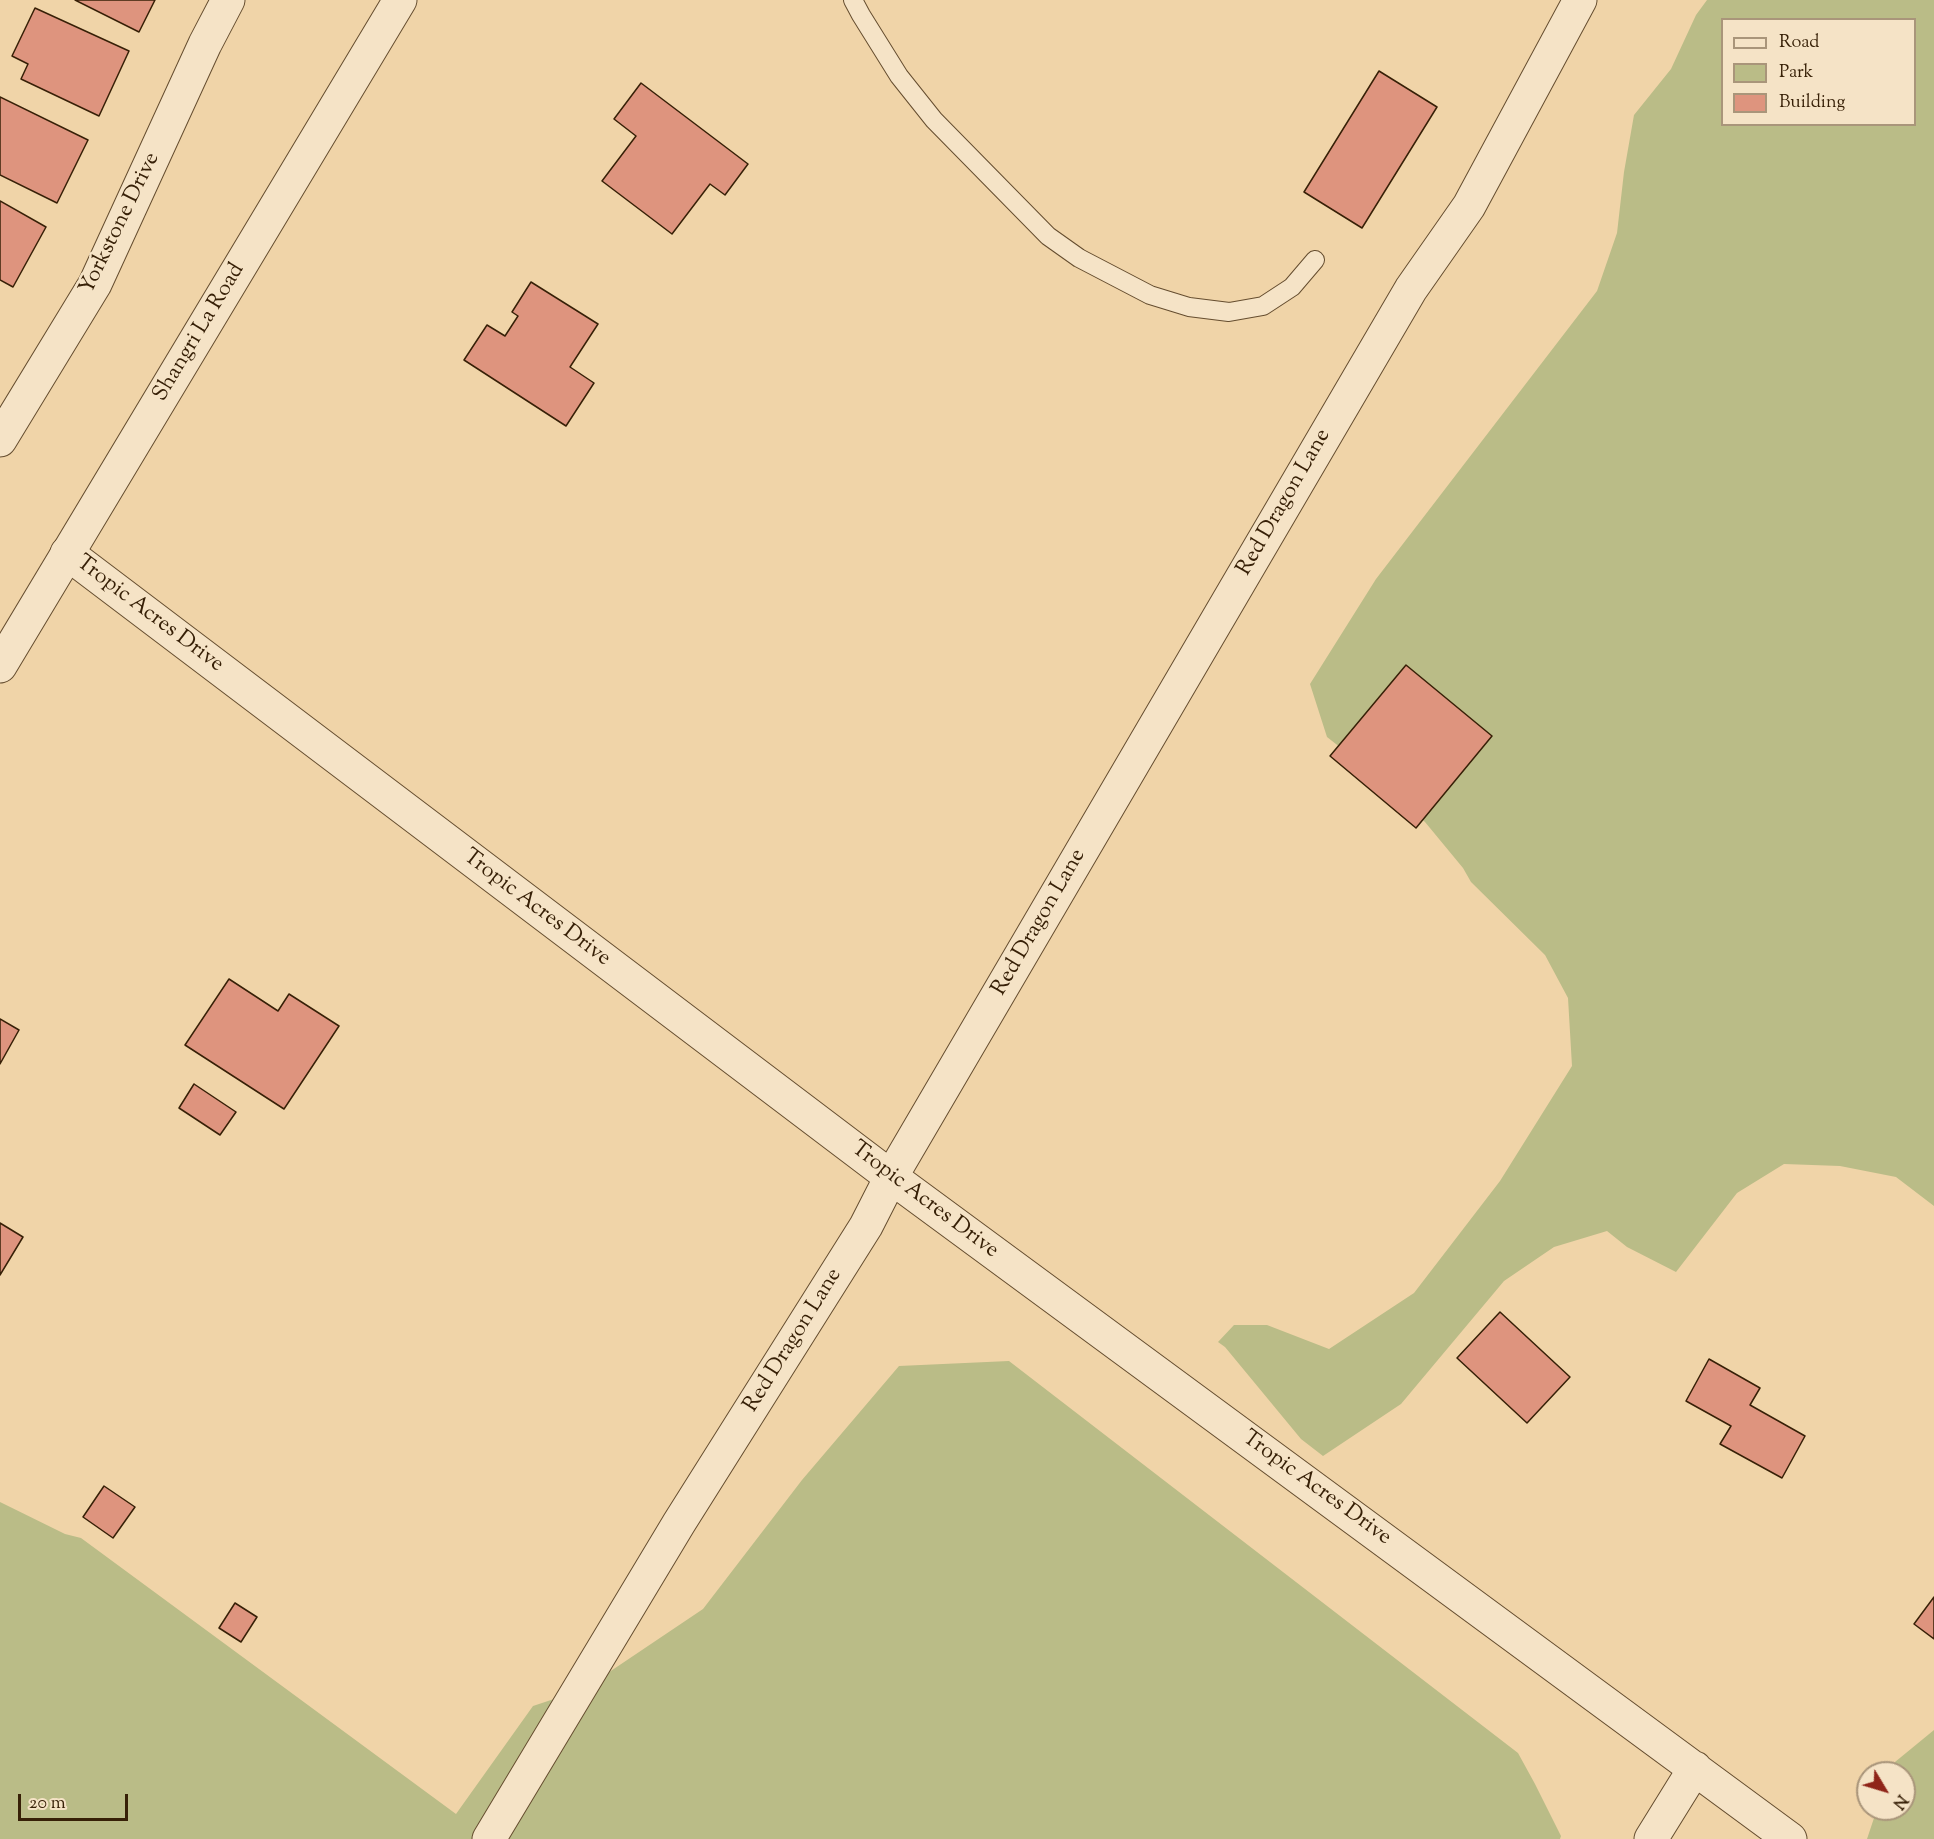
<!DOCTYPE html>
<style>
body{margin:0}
#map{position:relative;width:1934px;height:1839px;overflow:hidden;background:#f0d4a8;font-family:"Sorts Mill Goudy",serif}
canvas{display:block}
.legend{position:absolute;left:1721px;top:18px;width:195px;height:108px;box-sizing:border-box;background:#f5e3c6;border:2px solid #a9957a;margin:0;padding:8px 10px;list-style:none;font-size:18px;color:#372007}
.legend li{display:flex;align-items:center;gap:12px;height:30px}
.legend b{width:30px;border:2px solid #a9957a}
.north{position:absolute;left:1856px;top:1761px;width:60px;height:60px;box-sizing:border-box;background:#f5e3c6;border:2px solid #a9957a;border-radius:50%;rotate:128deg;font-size:16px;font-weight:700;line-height:24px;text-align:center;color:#372007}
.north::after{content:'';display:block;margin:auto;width:21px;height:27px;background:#8f2418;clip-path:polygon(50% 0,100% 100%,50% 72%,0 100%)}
.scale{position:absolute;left:18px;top:1794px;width:110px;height:27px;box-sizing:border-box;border:3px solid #372007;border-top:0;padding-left:8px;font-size:18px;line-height:21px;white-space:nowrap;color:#372007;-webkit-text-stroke:4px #f5e3c6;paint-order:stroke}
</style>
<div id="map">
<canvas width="1934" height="1839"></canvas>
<ul class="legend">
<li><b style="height:8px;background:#f5e3c6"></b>Road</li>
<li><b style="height:16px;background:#babc87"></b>Park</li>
<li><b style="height:16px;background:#de947e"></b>Building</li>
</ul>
<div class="north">N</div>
<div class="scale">20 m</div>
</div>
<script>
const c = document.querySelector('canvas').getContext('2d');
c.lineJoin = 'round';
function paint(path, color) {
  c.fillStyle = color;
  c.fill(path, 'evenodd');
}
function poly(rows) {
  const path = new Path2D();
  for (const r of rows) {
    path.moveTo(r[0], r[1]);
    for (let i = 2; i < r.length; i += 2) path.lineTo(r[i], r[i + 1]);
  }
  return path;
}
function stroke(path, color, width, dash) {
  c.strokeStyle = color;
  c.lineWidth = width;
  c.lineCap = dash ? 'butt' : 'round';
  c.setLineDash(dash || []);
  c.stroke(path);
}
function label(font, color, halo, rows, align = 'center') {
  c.font = font + ' "Sorts Mill Goudy",serif';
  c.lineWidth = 5;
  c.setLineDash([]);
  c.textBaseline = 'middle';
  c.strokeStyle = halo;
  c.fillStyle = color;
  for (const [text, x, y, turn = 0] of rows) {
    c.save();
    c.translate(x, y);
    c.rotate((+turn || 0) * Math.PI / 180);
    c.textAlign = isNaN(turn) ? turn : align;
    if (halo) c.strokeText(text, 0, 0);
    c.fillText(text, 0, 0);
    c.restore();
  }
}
paint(poly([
 [1707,0,1934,0,1934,1206,1896,1177,1840,1166,1784,1164,1737,1193,1676,1272,1627,1247,1607,1231,1554,1247,1504,1281,1401,1404,1323,1456,1301,1439,1225,1347,1218,1342,1234,1325,1267,1325,1329,1349,1414,1293,1500,1181,1572,1066,1568,998,1545,955,1471,882,1463,868,1425,822,1378,777,1327,737,1310,684,1376,579,1597,291,1617,233,1624,172,1634,115,1671,69,1696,15],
 [1722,20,1914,20,1914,124,1722,124],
 [1009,1361,1518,1753,1535,1784,1561,1836,1560,1839,0,1839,0,1502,65,1534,81,1538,456,1814,533,1706,584,1689,703,1609,802,1480,899,1366],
 [1934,1730,1934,1839,1867,1839,1877,1809,1904,1809,1904,1773,1891,1773,1895,1762]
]), '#babc87');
const building = poly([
 [75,0,155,0,139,32,75,0],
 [35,8,129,51,99,116,21,79,28,64,12,56,35,8],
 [1379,71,1437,107,1362,228,1304,192,1379,71],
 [641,83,748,164,725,195,710,184,672,234,602,181,636,136,614,119,641,83],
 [0,97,88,140,57,203,0,175,0,97],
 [0,201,46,227,13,287,0,280,0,201],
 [531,282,598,324,570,367,594,383,566,426,464,360,487,325,505,336,518,316,512,312,531,282],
 [1406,665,1492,736,1416,828,1330,756,1406,665],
 [229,979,278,1011,289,994,339,1026,284,1109,185,1045,229,979],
 [0,1019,19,1030,0,1064,0,1019],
 [194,1084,236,1112,220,1135,179,1108,194,1084],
 [0,1223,23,1237,0,1275,0,1223],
 [1500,1312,1570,1377,1527,1423,1457,1358,1500,1312],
 [1709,1359,1760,1388,1750,1405,1805,1436,1782,1478,1720,1444,1731,1426,1686,1401,1709,1359],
 [104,1486,135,1507,113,1538,83,1517,104,1486],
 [1934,1597,1934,1639,1914,1624,1934,1597],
 [235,1603,257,1617,241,1642,219,1628,235,1603]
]);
paint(building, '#de947e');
stroke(building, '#372007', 1.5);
const service = poly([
 [853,0,861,15,899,76,934,120,1048,236,1079,258,1150,295,1189,307,1229,312,1263,306,1292,287,1315,260]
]);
const minor = poly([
 [0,440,95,284,205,44,228,0],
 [67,553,891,1177,1790,1839],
 [489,1839,679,1523,866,1226,891,1177,1411,289,1469,206,1580,0],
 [1651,1839,1695,1768]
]);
const tertiary = poly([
 [0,666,400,0]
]);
stroke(service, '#654d2f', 20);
stroke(minor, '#654d2f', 35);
stroke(tertiary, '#654d2f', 35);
stroke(service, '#f5e3c6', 18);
stroke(minor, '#f5e3c6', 33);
stroke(tertiary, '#f5e3c6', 33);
label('22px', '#372007', '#f5e3c6', [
 ["Yorkstone Drive",121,224,-64],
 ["Shangri La Road",200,333,-59],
 ["Red Dragon Lane",1285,503,-60],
 ["Tropic Acres Drive",149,615,37],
 ["Tropic Acres Drive",536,909,37],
 ["Red Dragon Lane",1040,923,-60],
 ["Tropic Acres Drive",924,1201,37],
 ["Red Dragon Lane",794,1341,-58],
 ["Tropic Acres Drive",1316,1489,36]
]);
</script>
